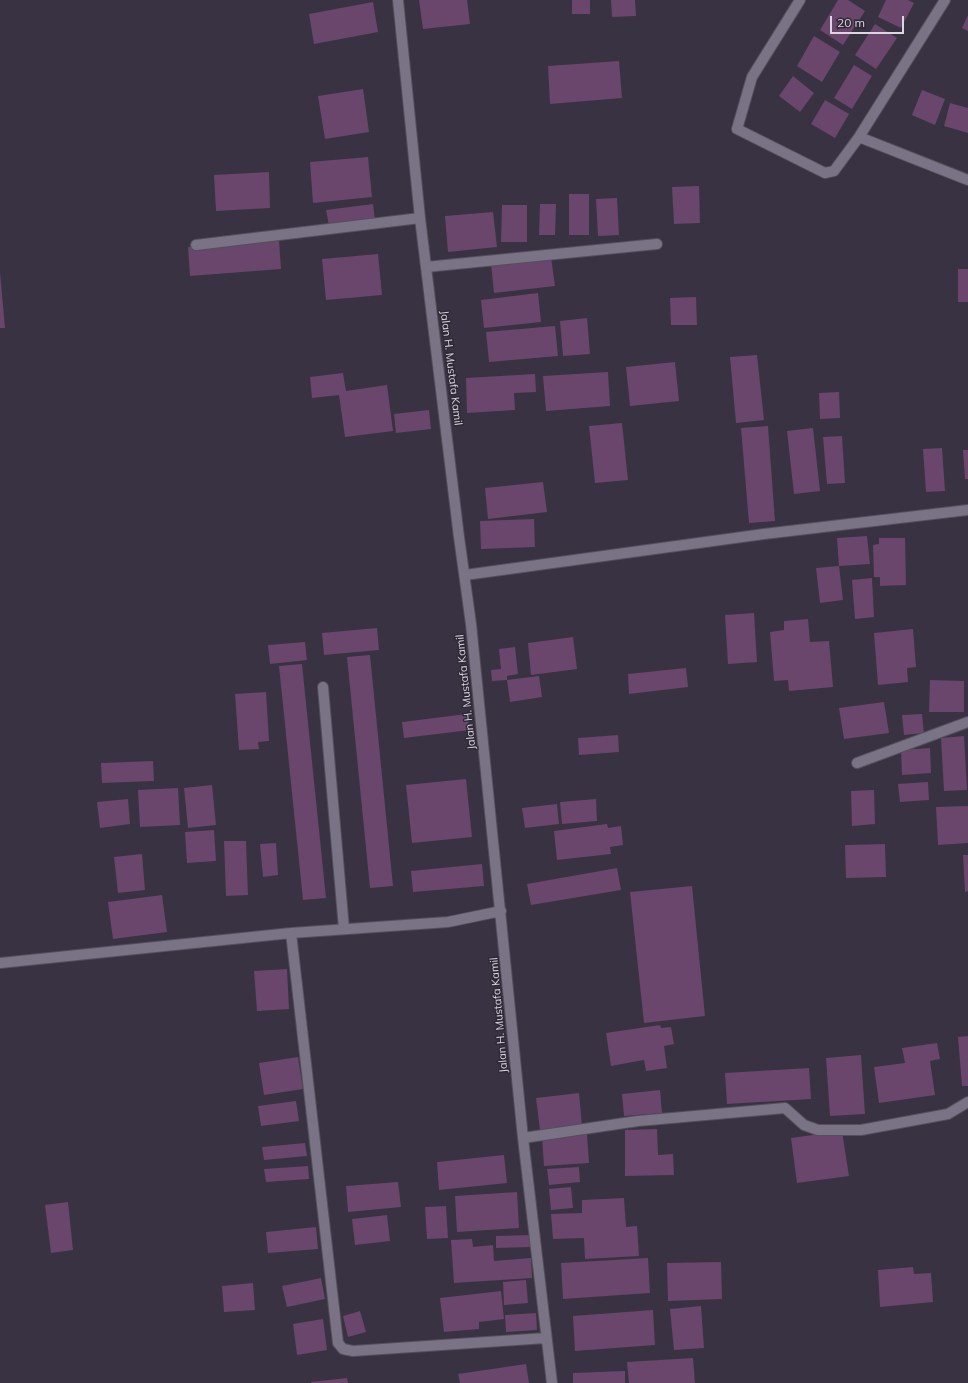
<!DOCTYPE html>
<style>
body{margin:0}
#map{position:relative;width:968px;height:1383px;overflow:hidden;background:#393242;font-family:Mulish,sans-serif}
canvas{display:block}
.scale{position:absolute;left:830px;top:16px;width:74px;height:18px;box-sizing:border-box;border:2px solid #dbd7e1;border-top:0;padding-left:5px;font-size:12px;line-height:14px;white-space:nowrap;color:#dbd7e1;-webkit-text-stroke:3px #2f2837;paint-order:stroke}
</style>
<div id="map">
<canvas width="968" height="1383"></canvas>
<div class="scale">20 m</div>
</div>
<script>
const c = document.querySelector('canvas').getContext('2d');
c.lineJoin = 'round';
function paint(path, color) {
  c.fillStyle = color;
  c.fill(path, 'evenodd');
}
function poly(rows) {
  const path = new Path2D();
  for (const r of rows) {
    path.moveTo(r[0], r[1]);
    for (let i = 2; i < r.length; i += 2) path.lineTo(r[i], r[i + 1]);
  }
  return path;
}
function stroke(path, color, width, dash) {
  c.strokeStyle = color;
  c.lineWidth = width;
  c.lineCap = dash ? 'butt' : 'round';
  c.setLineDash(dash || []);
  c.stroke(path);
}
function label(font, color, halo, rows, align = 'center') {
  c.font = font + ' Mulish,sans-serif';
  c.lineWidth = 3;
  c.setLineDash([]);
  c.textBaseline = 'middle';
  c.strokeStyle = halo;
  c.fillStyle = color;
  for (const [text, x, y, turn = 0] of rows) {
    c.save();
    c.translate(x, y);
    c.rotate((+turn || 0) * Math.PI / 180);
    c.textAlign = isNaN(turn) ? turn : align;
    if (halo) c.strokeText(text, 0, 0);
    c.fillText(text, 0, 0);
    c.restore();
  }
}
paint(poly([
 [419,0,467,0,470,24,423,29],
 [572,0,590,0,590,14,572,14],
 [611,0,635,0,636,16,612,17],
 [838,0,848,0,865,11,843,45,820,30],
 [886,0,908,0,914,3,901,28,878,17],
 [373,2,378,32,314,44,309,14],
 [968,15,968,31,962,28],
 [875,24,897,38,876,69,855,55],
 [814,36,840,52,822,82,797,66],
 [619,61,622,98,550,104,548,66],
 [854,65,872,76,852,109,834,98],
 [793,76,814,93,800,112,779,96],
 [363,89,369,132,325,139,318,96],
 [922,90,945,99,935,125,912,115],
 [825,100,849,114,835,138,811,124],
 [950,103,968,108,968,133,944,126],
 [368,157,372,197,313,203,310,162],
 [269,172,270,208,216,211,214,175],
 [699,186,700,223,674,224,672,187],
 [569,194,589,194,589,235,569,235],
 [617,198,619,235,598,236,596,199],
 [373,204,375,220,329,226,326,210],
 [540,204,556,204,555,235,539,235],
 [502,205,527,205,527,242,501,242],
 [493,212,497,247,448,252,445,216],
 [279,240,281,269,190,276,188,247],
 [378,254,382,295,326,300,322,259],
 [551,257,555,286,494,293,491,264],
 [958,269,968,269,968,302,958,302],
 [0,272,5,328,0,328],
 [538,293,541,322,484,328,481,300],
 [696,297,697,325,671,325,670,298],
 [587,318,590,354,563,356,560,321],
 [555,326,558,356,489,362,486,332],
 [757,355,764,420,736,423,730,357],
 [675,362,679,401,630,406,626,367],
 [608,372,610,406,546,411,543,376],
 [343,373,346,391,387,385,393,431,345,437,339,395,312,398,310,377],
 [535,374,536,392,514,393,515,410,467,413,466,378],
 [839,392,840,418,820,419,819,393],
 [429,410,431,429,396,433,394,414],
 [622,423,628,480,595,483,589,426],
 [768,426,775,521,749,523,741,428],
 [813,428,820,491,794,494,787,431],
 [842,436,845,483,827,484,823,437],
 [942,448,945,491,926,492,923,449],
 [963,450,968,450,968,479,965,479],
 [543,482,547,512,488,519,485,488],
 [534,519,535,547,481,549,480,521],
 [867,536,870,564,839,566,837,538],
 [879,538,905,538,906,585,880,586,880,577,874,577,873,545,879,544],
 [839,566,843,600,820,603,816,568],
 [872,578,874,617,855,619,852,580],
 [754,613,757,662,728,664,725,615],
 [808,619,810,642,829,641,833,687,789,691,788,680,774,681,770,632,784,630,784,621],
 [377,628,379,650,324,655,322,633],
 [913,629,916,667,907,668,908,682,878,685,874,633],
 [573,637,577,669,531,675,528,643],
 [305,642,307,660,270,664,268,645],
 [515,647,518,674,507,676,507,680,492,681,491,670,501,669,499,649],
 [370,655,393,886,370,888,347,657],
 [302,664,326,898,303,900,279,666],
 [686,668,688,687,629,694,628,674],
 [539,676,542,697,510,702,507,680],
 [930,680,964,681,964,712,929,712],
 [266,692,269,741,258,742,259,749,239,750,235,694],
 [884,702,889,733,844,739,839,708],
 [467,714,470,730,404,738,402,722],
 [922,714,924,733,904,735,902,715],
 [618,735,619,752,579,755,578,738],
 [964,736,967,790,944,791,941,738],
 [930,748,931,773,902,775,901,750],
 [153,761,154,781,102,783,101,763],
 [466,779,472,837,412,843,406,785],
 [928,782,929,800,900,802,898,784],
 [212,785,216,825,188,828,184,788],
 [178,788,180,825,140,827,138,790],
 [874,790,875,824,852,826,851,791],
 [128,799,130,824,100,828,97,802],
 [596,799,597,821,562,824,560,802],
 [557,804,559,824,525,828,522,808],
 [968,806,968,843,938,845,936,807],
 [607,824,608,828,621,826,623,845,610,847,611,854,557,860,554,831],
 [214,830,216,861,187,863,185,832],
 [224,841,246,841,248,895,226,896],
 [276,843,278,875,263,877,260,844],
 [885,844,886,877,846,878,845,845],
 [142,854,145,890,118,893,114,857],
 [963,855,968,855,968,891,965,892],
 [482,864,484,886,413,892,411,871],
 [617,868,621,890,531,905,527,884],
 [692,886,705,1016,644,1023,630,892],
 [162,895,167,932,113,939,108,902],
 [287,969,289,1009,257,1011,254,971],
 [660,1025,661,1028,671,1027,674,1044,664,1046,667,1068,646,1071,644,1060,611,1066,606,1033],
 [968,1036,968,1086,962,1086,958,1037],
 [937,1043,940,1059,930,1061,935,1095,879,1103,874,1067,905,1063,902,1048],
 [861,1055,865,1114,830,1116,826,1058],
 [298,1057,303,1089,264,1095,259,1063],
 [809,1068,811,1099,727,1104,725,1073],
 [660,1090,662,1113,624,1116,622,1094],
 [579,1093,582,1126,540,1130,536,1098],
 [296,1101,299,1121,261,1126,258,1106],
 [657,1129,658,1155,673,1154,674,1175,625,1176,625,1130],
 [842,1131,849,1176,797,1183,791,1138],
 [587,1134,589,1163,544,1166,542,1137],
 [305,1143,307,1156,264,1160,262,1147],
 [504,1155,507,1183,439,1190,437,1162],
 [308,1166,309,1179,266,1182,264,1169],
 [579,1167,580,1182,549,1185,547,1169],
 [398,1182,401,1207,348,1212,346,1186],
 [571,1187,573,1208,551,1210,549,1189],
 [517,1192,519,1228,457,1232,455,1196],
 [624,1198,626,1227,637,1226,639,1256,585,1259,584,1238,553,1239,551,1214,582,1213,582,1200],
 [68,1202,73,1250,51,1253,45,1205],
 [446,1206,448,1238,427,1239,425,1207],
 [387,1215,390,1241,355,1245,352,1219],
 [316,1227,318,1249,268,1253,266,1232],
 [531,1235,531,1247,496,1248,496,1236],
 [472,1239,473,1247,493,1245,494,1261,531,1258,532,1278,454,1283,451,1240],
 [648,1258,650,1293,563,1299,561,1263],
 [721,1262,722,1299,668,1301,667,1263],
 [913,1267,914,1274,931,1273,933,1302,880,1307,878,1270],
 [321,1278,325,1299,287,1307,282,1286],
 [526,1280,528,1303,504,1305,503,1282],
 [253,1283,255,1310,224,1312,222,1286],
 [501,1291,504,1319,479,1322,479,1329,444,1332,440,1298],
 [701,1306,704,1348,674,1350,670,1309],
 [653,1310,655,1345,575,1351,573,1316],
 [360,1311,366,1332,348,1337,343,1316],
 [536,1313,537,1330,506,1332,505,1315],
 [323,1319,327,1350,297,1355,293,1324],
 [693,1358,695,1383,629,1383,627,1362],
 [526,1364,529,1383,460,1383,458,1374],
 [625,1371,625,1383,573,1383,573,1373],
 [347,1378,348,1383,311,1383,311,1382]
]), '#6a456c');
const minor = poly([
 [398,0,420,218,459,537,471,624,523,1138,552,1383],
 [800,0,752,77,737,129,825,173,834,171,859,137,945,0],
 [859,137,968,180],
 [196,245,420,218],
 [426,267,657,244],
 [465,575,764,534,968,510],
 [323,687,344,929],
 [857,763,968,722],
 [291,933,338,1343,343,1349,353,1351,546,1338],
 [0,963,291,933,448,922,501,911],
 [523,1138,638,1121,785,1108,804,1125,818,1130,861,1130,948,1114,968,1102]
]);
stroke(minor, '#544f5c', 12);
stroke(minor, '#7a7385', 10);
label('11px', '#dbd7e1', '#2f2837', [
 ["Jalan H. Mustafa Kamil",451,368,83],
 ["Jalan H. Mustafa Kamil",466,692,-96],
 ["Jalan H. Mustafa Kamil",499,1015,-95]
]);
</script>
